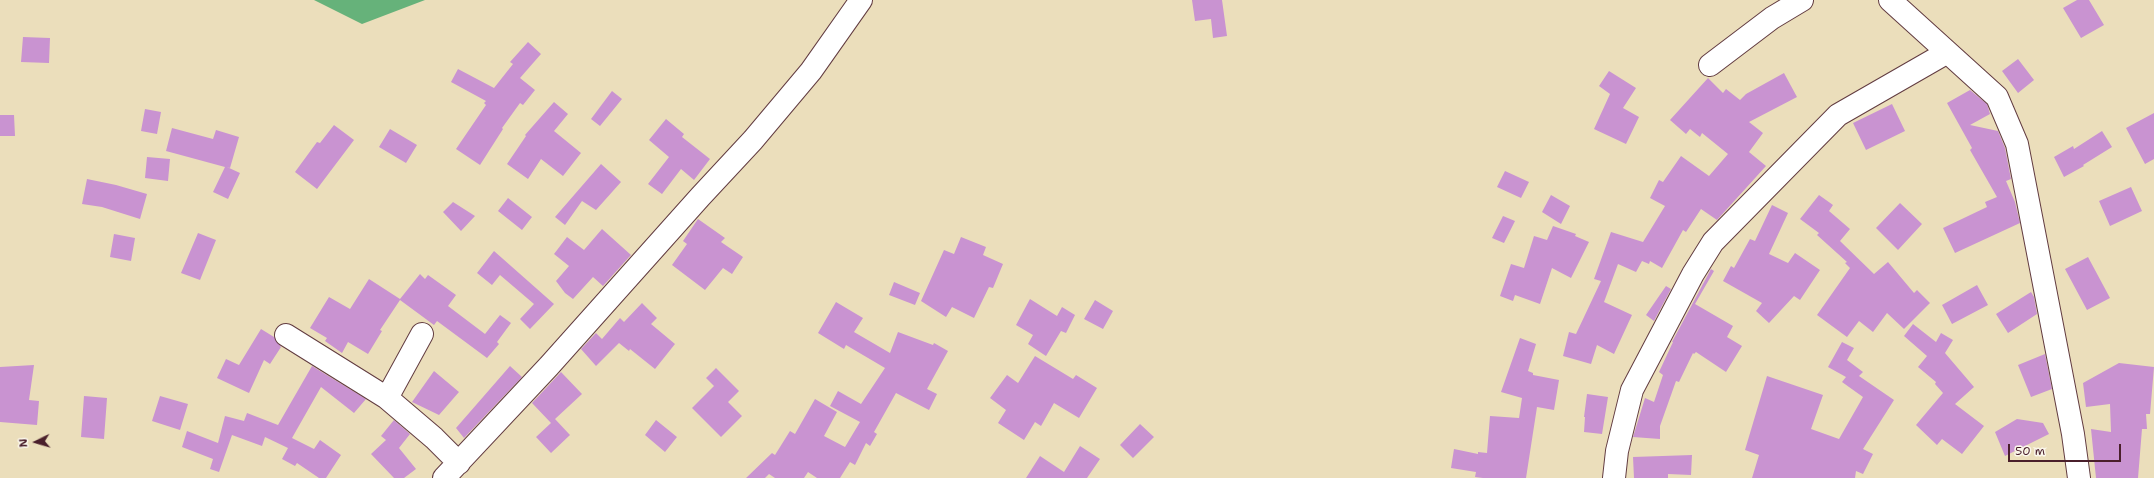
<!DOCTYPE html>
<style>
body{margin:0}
#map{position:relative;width:2154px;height:478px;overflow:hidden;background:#ebdebb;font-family:"Shantell Sans",sans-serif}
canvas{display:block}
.north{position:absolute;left:16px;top:422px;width:40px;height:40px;-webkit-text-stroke:3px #fbf7ec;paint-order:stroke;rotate:265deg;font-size:11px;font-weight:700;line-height:16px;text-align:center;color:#4a1f2b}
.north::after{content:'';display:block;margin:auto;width:14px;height:18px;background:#4a1f2b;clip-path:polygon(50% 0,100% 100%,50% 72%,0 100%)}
.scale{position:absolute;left:2008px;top:444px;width:113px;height:18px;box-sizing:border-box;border:2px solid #4a1f2b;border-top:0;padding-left:5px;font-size:12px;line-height:14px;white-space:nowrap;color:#4a1f2b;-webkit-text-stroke:3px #fbf7ec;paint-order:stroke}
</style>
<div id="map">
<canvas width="2154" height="478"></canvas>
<div class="north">N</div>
<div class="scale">50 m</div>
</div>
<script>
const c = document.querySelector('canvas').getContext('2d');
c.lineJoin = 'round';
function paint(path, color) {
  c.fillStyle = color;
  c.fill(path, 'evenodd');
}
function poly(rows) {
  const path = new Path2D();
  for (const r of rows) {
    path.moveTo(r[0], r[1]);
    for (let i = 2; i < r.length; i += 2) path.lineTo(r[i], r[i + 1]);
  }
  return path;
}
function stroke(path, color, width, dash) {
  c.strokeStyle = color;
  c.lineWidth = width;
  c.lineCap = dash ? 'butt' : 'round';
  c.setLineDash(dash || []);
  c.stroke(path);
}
paint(poly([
 [314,0,425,0,362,24]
]), '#66b27a');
paint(poly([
 [1192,0,1222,0,1227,36,1213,38,1211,19,1195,21],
 [2077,0,2089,0,2104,25,2081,38,2063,8],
 [23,37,50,38,49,63,21,62],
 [528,42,541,54,520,78,535,90,523,105,520,103,502,128,503,129,480,165,456,149,486,105,484,103,486,101,451,82,458,69,494,88,513,64,510,62],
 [2018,59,2034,80,2018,93,2002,71],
 [1609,71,1636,88,1623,108,1639,117,1626,144,1594,129,1610,94,1599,86],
 [1784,73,1797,97,1749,122,1763,133,1749,152,1766,166,1717,220,1701,209,1686,232,1683,230,1662,268,1650,261,1649,264,1642,261,1636,272,1618,264,1604,302,1632,315,1614,354,1597,345,1591,364,1563,356,1569,332,1576,334,1601,281,1594,279,1611,232,1643,242,1665,206,1650,198,1659,180,1663,182,1681,156,1709,176,1728,154,1702,133,1700,137,1690,129,1686,134,1670,120,1708,78,1723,93,1726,89,1740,100,1746,94],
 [1970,90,1987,104,1990,114,1970,125,1998,131,2005,148,2011,179,2006,181,2015,202,2020,223,1955,253,1943,228,1987,207,1985,202,1997,197,1970,150,1972,148,1947,103],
 [612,91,622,99,600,126,591,119],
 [554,102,568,114,554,131,581,153,563,176,541,159,528,179,507,164,526,136,525,135],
 [1892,104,1905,131,1866,150,1853,123],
 [145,109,161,112,157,134,141,131],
 [2154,113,2154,159,2145,164,2126,128],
 [0,115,14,115,15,136,0,136],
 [666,119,684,134,682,137,710,159,694,180,681,169,662,194,648,184,669,157,649,140],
 [334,125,354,140,317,189,295,172,317,142,320,143],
 [172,128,213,139,216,130,239,137,230,168,227,167,240,173,228,199,213,192,225,167,166,151],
 [390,129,417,145,406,163,379,147],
 [2102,131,2112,147,2083,165,2084,166,2064,177,2054,157,2073,146,2074,149],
 [147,157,170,159,168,181,145,178],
 [601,164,621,182,596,210,582,201,565,225,555,217],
 [1505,171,1529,182,1521,198,1497,187],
 [87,179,116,185,147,194,140,219,102,207,82,204],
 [2131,187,2142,211,2110,226,2099,201],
 [1551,195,1570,206,1561,224,1542,212],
 [1819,195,1833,205,1829,211,1850,229,1840,241,1874,274,1888,262,1914,293,1917,290,1930,303,1904,329,1887,313,1873,332,1859,321,1847,337,1817,315,1850,268,1845,263,1847,262,1817,235,1819,233,1800,219],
 [508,198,532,217,522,230,498,211],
 [453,202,475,216,461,231,443,212],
 [1900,203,1922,224,1898,250,1876,228],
 [1772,205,1788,213,1769,254,1788,263,1795,253,1820,270,1800,300,1794,296,1769,323,1756,311,1762,303,1723,281,1731,266,1734,268,1750,239,1755,241],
 [1503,216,1515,221,1504,243,1492,238],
 [698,219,725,238,721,242,743,257,732,274,723,268,705,290,672,265,687,244,683,241],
 [1553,226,1576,234,1575,236,1589,242,1571,278,1552,268,1540,304,1515,295,1513,301,1500,296,1511,264,1524,268,1534,236,1547,240],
 [602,229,631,255,603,286,593,277,573,299,565,293,556,281,569,266,554,254,567,237,584,250],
 [198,233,216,240,200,280,181,273],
 [114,234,135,238,131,261,110,257],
 [961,237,986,247,983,255,1003,264,993,288,989,287,974,318,952,307,946,317,921,301,944,250,954,254],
 [494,251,554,304,530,329,520,319,534,304,500,275,492,285,477,273],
 [2088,257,2110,298,2087,310,2065,269],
 [1711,269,1714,271,1695,304,1733,326,1727,337,1742,346,1726,372,1696,352,1694,354,1693,353,1679,382,1676,381,1660,426,1660,439,1633,437,1645,398,1654,402,1663,375,1659,372,1673,342,1672,342],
 [420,274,425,279,428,275,456,295,448,306,485,334,500,315,511,323,497,342,499,344,487,358,437,321,434,325,400,300,380,330,382,331,368,354,348,342,342,353,325,341,327,338,310,328,329,297,350,309,369,279,400,299],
 [894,282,920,293,915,305,889,295],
 [1977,285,1988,305,1952,324,1942,305],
 [1666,286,1671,289,1654,321,1646,315],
 [2031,292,2034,297,2037,314,2008,333,1996,314],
 [1030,299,1057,316,1062,307,1075,315,1066,333,1061,331,1046,356,1028,344,1033,335,1016,325],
 [1095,300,1113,311,1103,329,1084,319],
 [836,302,863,318,854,332,890,353,898,332,933,345,934,343,948,351,927,389,937,394,929,410,896,393,874,432,877,434,870,446,866,443,855,465,850,462,840,478,817,478,808,472,804,478,775,478,769,474,765,478,746,478,772,453,775,455,790,431,795,434,815,399,837,412,824,436,845,447,860,422,830,406,838,391,861,404,885,368,846,345,844,349,818,333],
 [642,303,657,318,651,324,675,344,655,369,630,349,629,351,619,343,596,366,581,349,596,333,602,339,620,318,624,322],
 [1913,324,1936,342,1941,333,1953,340,1945,353,1974,387,1955,404,1984,426,1962,454,1942,439,1937,445,1916,425,1943,393,1935,384,1936,382,1918,367,1927,356,1904,336],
 [261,329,274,337,281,347,270,364,264,360,249,393,217,378,226,359,239,365],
 [1520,338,1536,344,1528,371,1533,373,1533,375,1559,380,1554,410,1537,407,1526,478,1483,478,1475,477,1476,472,1451,468,1454,449,1478,454,1478,452,1487,453,1490,416,1519,418,1522,398,1501,392],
 [1842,342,1854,348,1847,360,1863,372,1859,376,1894,400,1863,449,1873,454,1863,474,1856,471,1855,478,1752,478,1759,455,1745,450,1767,376,1823,395,1811,429,1839,439,1863,397,1842,382,1846,377,1828,367],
 [2045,354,2052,389,2031,397,2018,365],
 [1035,356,1073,379,1076,375,1097,388,1079,418,1054,403,1041,426,1035,422,1024,440,998,423,1006,410,990,398,1007,375,1018,383],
 [2119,363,2154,367,2150,414,2146,414,2147,429,2142,429,2138,478,2096,478,2091,429,2111,432,2110,404,2086,407,2083,383],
 [34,365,29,400,39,401,37,425,0,422,0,367],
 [312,366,366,399,354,413,321,387,292,438,314,449,320,440,341,455,326,478,319,478,297,463,295,466,282,459,288,448,265,437,262,446,232,435,219,472,210,469,213,459,182,447,187,431,218,443,225,416,244,421,247,413,278,425],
 [510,366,522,377,464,438,456,428],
 [716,368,739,391,728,402,742,416,721,437,692,408,714,386,706,378],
 [434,371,459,392,439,415,412,402],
 [561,372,582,394,555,419,570,435,551,453,536,437,551,423,532,403],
 [1587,394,1608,397,1602,434,1584,432,1585,417,1584,417],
 [84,396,107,398,104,439,81,437],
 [160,396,188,404,180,430,152,421],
 [2017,419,2043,423,2049,434,2005,456,1995,432],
 [394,420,410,434,399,448,416,469,404,478,394,478,371,454,386,440,381,436],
 [656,420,677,437,665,452,645,435],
 [1140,424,1154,437,1133,458,1120,445],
 [1080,446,1100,459,1087,478,1026,478,1040,456,1064,472],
 [1692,455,1691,475,1668,474,1668,478,1634,478,1633,457]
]), '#c993d1');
const minor = poly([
 [1890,0,1997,97,2017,144,2073,434,2079,478],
 [1710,65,1772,18,1802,0],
 [422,334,387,398,434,438,459,463],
 [286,335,387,398],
 [444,478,549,366,700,197,753,140,811,71,861,0],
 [1614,478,1617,451,1632,390,1693,274,1713,242,1838,115,1946,53]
]);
stroke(minor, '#623c41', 24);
stroke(minor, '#fff', 22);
</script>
